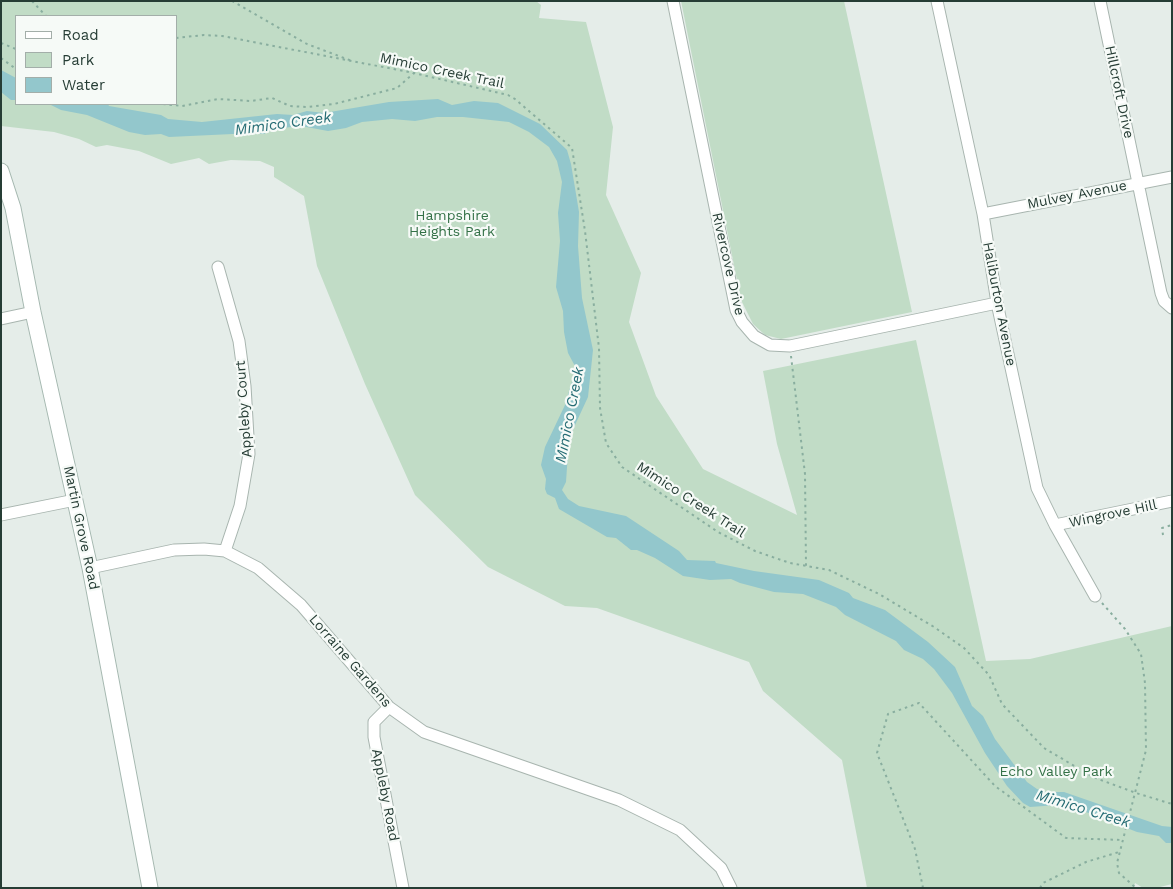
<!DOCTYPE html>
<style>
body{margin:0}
#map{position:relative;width:1173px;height:889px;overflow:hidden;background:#e5ede9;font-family:"Work Sans",sans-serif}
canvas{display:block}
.frame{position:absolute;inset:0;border:2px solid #263d35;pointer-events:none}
.legend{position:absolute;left:15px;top:15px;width:162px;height:90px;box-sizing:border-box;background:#f6faf7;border:1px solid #a3aea9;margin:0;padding:6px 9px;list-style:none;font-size:15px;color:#263d35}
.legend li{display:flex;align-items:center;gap:10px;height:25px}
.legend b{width:25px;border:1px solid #a3aea9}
</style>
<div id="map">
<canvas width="1173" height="889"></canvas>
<div class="frame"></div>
<ul class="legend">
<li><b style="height:6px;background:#fff"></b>Road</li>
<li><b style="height:14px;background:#c1dcc6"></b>Park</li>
<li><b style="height:14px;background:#93c7cc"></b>Water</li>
</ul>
</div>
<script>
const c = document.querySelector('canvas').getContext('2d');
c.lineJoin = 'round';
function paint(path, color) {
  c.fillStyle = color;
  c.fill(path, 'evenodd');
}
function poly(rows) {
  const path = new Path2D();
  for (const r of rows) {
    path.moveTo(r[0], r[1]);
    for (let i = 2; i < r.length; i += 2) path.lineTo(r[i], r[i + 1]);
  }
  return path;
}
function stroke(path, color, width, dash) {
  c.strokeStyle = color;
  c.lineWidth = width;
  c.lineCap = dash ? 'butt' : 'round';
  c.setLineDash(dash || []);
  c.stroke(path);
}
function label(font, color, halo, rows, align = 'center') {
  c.font = font + ' "Work Sans",sans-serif';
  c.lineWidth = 4.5;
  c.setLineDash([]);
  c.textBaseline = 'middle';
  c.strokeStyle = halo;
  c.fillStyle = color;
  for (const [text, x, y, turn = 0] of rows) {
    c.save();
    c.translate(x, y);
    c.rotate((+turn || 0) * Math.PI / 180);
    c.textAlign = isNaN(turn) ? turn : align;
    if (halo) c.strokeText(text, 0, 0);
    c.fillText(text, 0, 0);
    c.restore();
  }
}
paint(poly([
 [1,1,536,1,541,5,539,18,586,22,613,127,606,195,641,273,629,322,656,396,703,469,797,515,777,444,763,371,916,340,986,661,1030,659,1172,626,1172,884,1156,888,1143,888,1135,883,1134,888,867,888,842,760,763,691,749,662,597,608,565,606,488,567,415,495,365,384,317,266,304,196,274,177,274,167,260,161,231,160,209,164,199,158,171,164,139,151,107,145,96,147,79,139,54,132,1,126],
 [16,16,176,16,176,104,16,104],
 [681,1,844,1,912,312,781,339,765,335,753,324,741,300]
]), '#c1dcc6');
paint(poly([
 [1,70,16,78,16,100,11,100,1,92],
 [438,99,452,105,474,101,498,103,540,124,567,150,571,164,579,212,578,246,582,298,593,350,588,397,569,438,566,482,562,490,568,499,579,506,626,516,679,551,687,560,715,561,716,563,754,571,819,580,849,593,853,598,885,610,928,642,955,667,972,706,983,716,995,739,1027,782,1037,789,1046,792,1064,792,1162,826,1172,827,1172,843,1166,843,1159,836,1137,832,1086,812,1058,805,1030,807,1023,803,1007,786,985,753,952,693,934,669,923,659,904,650,896,641,845,615,836,607,803,594,774,592,740,583,731,579,710,580,683,576,655,558,637,550,631,550,616,538,607,537,559,509,555,498,547,494,545,489,546,479,541,465,545,447,565,405,576,368,568,353,564,332,563,311,556,287,560,241,558,213,562,182,557,161,549,147,529,132,509,122,463,117,437,117,415,121,392,119,362,122,346,128,328,131,301,126,273,129,264,134,254,133,169,137,161,134,145,135,129,132,87,115,61,110,49,104,108,104,109,106,161,115,168,119,202,122,277,114,293,115,307,111,324,113,389,102]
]), '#93c7cc');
const minor = poly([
 [673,1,736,310,742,322,754,336,770,345,790,346,997,303],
 [937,1,983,214,997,303,1037,488,1055,525,1095,596],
 [1100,1,1161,293,1164,301,1172,308],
 [983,214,1172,177],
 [218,267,239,341,245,386,249,454,240,506,225,551],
 [1,319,33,312],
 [1,515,75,500],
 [1055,525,1172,501],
 [90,568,174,550,204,549,225,551,258,568,301,605,389,707,424,732,619,800,680,830,721,868,731,888],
 [389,707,374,722,374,737,403,888]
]);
const secondary = poly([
 [1,171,13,208,33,312,90,568,150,888]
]);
stroke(minor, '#a8b5af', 13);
stroke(secondary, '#a5b8b0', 17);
stroke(poly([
 [32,1,46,16],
 [232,1,307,44,352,61],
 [176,38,204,35,222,36,414,73,508,95,515,99,572,148,585,231,599,348,600,408,606,443,622,467,718,532,755,551,790,563,829,570,879,594,934,627,964,648,989,675,1002,704,1044,748,1093,777,1136,793,1172,804],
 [1,43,16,49],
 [1,58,16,69],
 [163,104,182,106,218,99,251,101,272,98,290,106,307,107,334,104,397,88,414,73],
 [791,356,805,474,806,566],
 [1163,535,1162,528,1172,525],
 [1102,603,1125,629,1141,654,1145,683,1146,750,1117,863,1119,873,1136,888],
 [923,888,915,849,877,753,888,714,919,703,995,786,1066,838,1123,840],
 [1040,888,1043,883,1086,862,1119,852]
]), '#89ae9f', 2, [2.5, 4]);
stroke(minor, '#fff', 11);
stroke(secondary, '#fff', 15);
label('14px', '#263d35', '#f6faf7', [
 ["Mimico Creek Trail",442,71,12],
 ["Hillcroft Drive",1119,92,78],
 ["Mulvey Avenue",1077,195,-11],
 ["Rivercove Drive",728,264,77],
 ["Haliburton Avenue",999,304,79],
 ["Appleby Court",244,409,-94],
 ["Mimico Creek Trail",691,500,33],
 ["Wingrove Hill",1113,514,-12],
 ["Martin Grove Road",81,528,78],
 ["Lorraine Gardens",350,661,49],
 ["Appleby Road",385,795,79]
]);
label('14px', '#347147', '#f6faf7', [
 ["Hampshire",452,216],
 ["Heights Park",452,232],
 ["Echo Valley Park",1056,772]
]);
label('italic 15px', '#256c74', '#f6faf7', [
 ["Mimico Creek",283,124,-8],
 ["Mimico Creek",570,415,-79],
 ["Mimico Creek",1083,809,17]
]);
</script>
